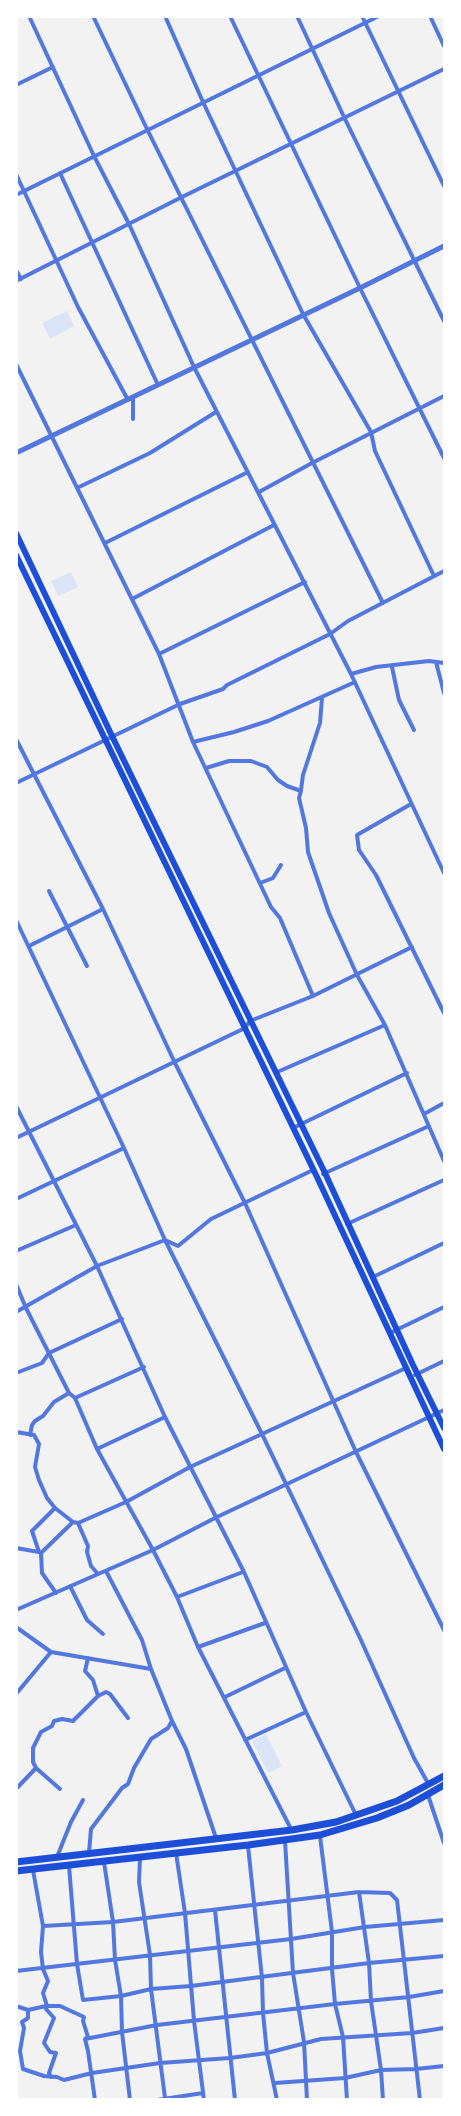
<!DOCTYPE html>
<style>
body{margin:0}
#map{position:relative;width:461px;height:2116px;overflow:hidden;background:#f2f2f2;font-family:Signika,sans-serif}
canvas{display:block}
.frame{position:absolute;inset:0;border:18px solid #fff;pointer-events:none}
</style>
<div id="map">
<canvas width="461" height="2116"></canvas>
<div class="frame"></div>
</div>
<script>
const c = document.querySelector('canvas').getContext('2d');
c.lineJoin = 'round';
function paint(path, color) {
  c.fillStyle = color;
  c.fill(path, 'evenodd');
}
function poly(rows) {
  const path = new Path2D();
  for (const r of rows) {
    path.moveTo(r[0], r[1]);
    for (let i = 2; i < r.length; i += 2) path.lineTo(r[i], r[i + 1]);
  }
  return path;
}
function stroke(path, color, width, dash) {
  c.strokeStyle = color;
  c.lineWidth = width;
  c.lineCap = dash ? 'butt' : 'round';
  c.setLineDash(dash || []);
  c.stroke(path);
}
paint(poly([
 [67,311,74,326,50,339,42,323],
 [71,572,78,587,58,596,51,581],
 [266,1734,282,1766,268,1773,252,1741]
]), '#dbe4f7');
stroke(poly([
 [29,16,94,156,129,224,194,367,351,674,444,873],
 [93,16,147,129,383,603],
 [165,16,203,102,303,314,371,432,375,451,434,576],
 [230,16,360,288,444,458],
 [297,16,344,117,444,321],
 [362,16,444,186],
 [430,16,444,46],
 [16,85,53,67],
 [60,173,158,385],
 [16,174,78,307,128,400],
 [16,195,379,16],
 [16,270,21,279],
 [16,281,182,197,444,69],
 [16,364,159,654,193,742,271,907,280,918,313,996],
 [133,419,133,398],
 [77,488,150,453,216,412],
 [259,492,312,463,444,396],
 [105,543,248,472],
 [132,599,274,525],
 [159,654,305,582],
 [436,662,444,693],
 [392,667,399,700,414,730],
 [351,674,376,667,429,661,444,663],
 [16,739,103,909,174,1061,245,1203,356,1452,444,1630],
 [193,742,234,732,268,721,355,682],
 [206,768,229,761,251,761,267,767,278,780,287,786,301,791,299,798,306,828,308,852,329,913,357,975,385,1025,444,1161],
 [16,783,180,704,223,689,227,685,330,634,348,621,444,571],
 [301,790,303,775,320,723,322,698],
 [411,804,357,835,359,850,376,875,444,1013],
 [260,883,273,878,281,865],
 [49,891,87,966],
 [16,920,124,1148,165,1240,262,1434,360,1638,414,1758,429,1785],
 [29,946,103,909],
 [275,1073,385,1025],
 [16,1106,97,1266,165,1417,244,1572,306,1712,356,1815],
 [424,1114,444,1103],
 [293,1128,407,1073],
 [16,1138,245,1028,250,1021,313,996,412,947],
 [323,1174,429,1126],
 [16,1199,124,1148],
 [347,1224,444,1180],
 [16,1251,76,1225],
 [373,1277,444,1243],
 [16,1284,26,1308,69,1393,75,1398,97,1449,153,1550,177,1597,198,1647,291,1829],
 [16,1312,97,1266,165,1240,178,1246,211,1219,313,1170],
 [390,1333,444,1307],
 [16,1373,42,1363,49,1353,122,1319],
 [415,1375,444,1361],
 [75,1398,144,1367],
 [16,1432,34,1435,39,1444,35,1467,39,1480,47,1498,55,1508,73,1522],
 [30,1435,32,1425,35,1421,43,1416,54,1402,69,1393],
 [97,1449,165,1417],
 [78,1523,88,1546,87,1552,91,1566,98,1574],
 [16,1548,39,1552],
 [39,1552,32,1531,55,1508],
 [106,1571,142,1640,151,1669,172,1721,186,1749,216,1838],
 [70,1586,87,1620,103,1634],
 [56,1593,42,1573,41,1553,73,1522,78,1523,126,1502,190,1467,406,1368],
 [177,1597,243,1572],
 [16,1610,153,1550,217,1517,444,1410],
 [16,1627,51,1652,151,1669],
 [198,1647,265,1623],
 [88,1658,85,1671,93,1680,98,1696,106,1692,110,1694,128,1718],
 [16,1694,51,1652],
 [225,1697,285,1668],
 [245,1740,306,1712],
 [36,1768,60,1789],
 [16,1789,36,1768,33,1762,33,1748,41,1732,52,1726,54,1721,62,1719,73,1721,98,1696],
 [428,1795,444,1843],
 [320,1836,332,1932,332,1969,335,2004,343,2037,347,2100],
 [285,1841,293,1973,304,2042,307,2100],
 [248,1846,262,1978,263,2013,267,2053,277,2100],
 [89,1853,91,1829,122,1788,128,1784,134,1768,151,1739,168,1728,172,1721],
 [176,1853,185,1913,194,2021,204,2100],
 [57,1857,71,1822,83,1800],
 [140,1858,139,1882,150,1955,151,1989,165,2098],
 [104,1862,113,1922,115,1960,121,1996,122,2032,130,2100],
 [69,1866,77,1964,83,2000,121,1996,151,1989,191,1986,369,1963,444,1956],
 [33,1870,43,1926,113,1922,359,1892,390,1893,397,1900,420,2100],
 [359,1892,369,1963,371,2001,381,2070,383,2100],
 [215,1910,235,2100],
 [43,1926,41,1952,43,1969,48,1981,43,1993,47,2006,46,2009,54,2018,44,2043,50,2052,56,2053,49,2073,51,2077],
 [16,1971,291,1939,365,1927,444,1920],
 [16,2006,28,2010,46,2006,60,2006,84,2017,83,2021,88,2037,85,2039,88,2051,95,2100],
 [28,2010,28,2018,22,2022,24,2028,20,2051,23,2069,44,2076,57,2077,64,2080,92,2073,160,2063,230,2058,267,2053,321,2039,412,2033,444,2028],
 [85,2039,157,2025,335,2004,409,1997,444,1991],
 [275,2083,345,2078,381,2070,416,2069,444,2066],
 [157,2100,203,2093]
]), '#5277de', 4);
stroke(poly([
 [16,453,360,288,444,246]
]), '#5277de', 5);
stroke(poly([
 [16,533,112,736,325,1173,413,1365,444,1428],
 [16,555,317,1177,444,1449]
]), '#1d4ed8', 6);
stroke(poly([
 [16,1862,292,1830,336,1822,397,1801,444,1776],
 [16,1871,248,1845,320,1835,377,1818,409,1805,444,1785]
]), '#1d4ed8', 7);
</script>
